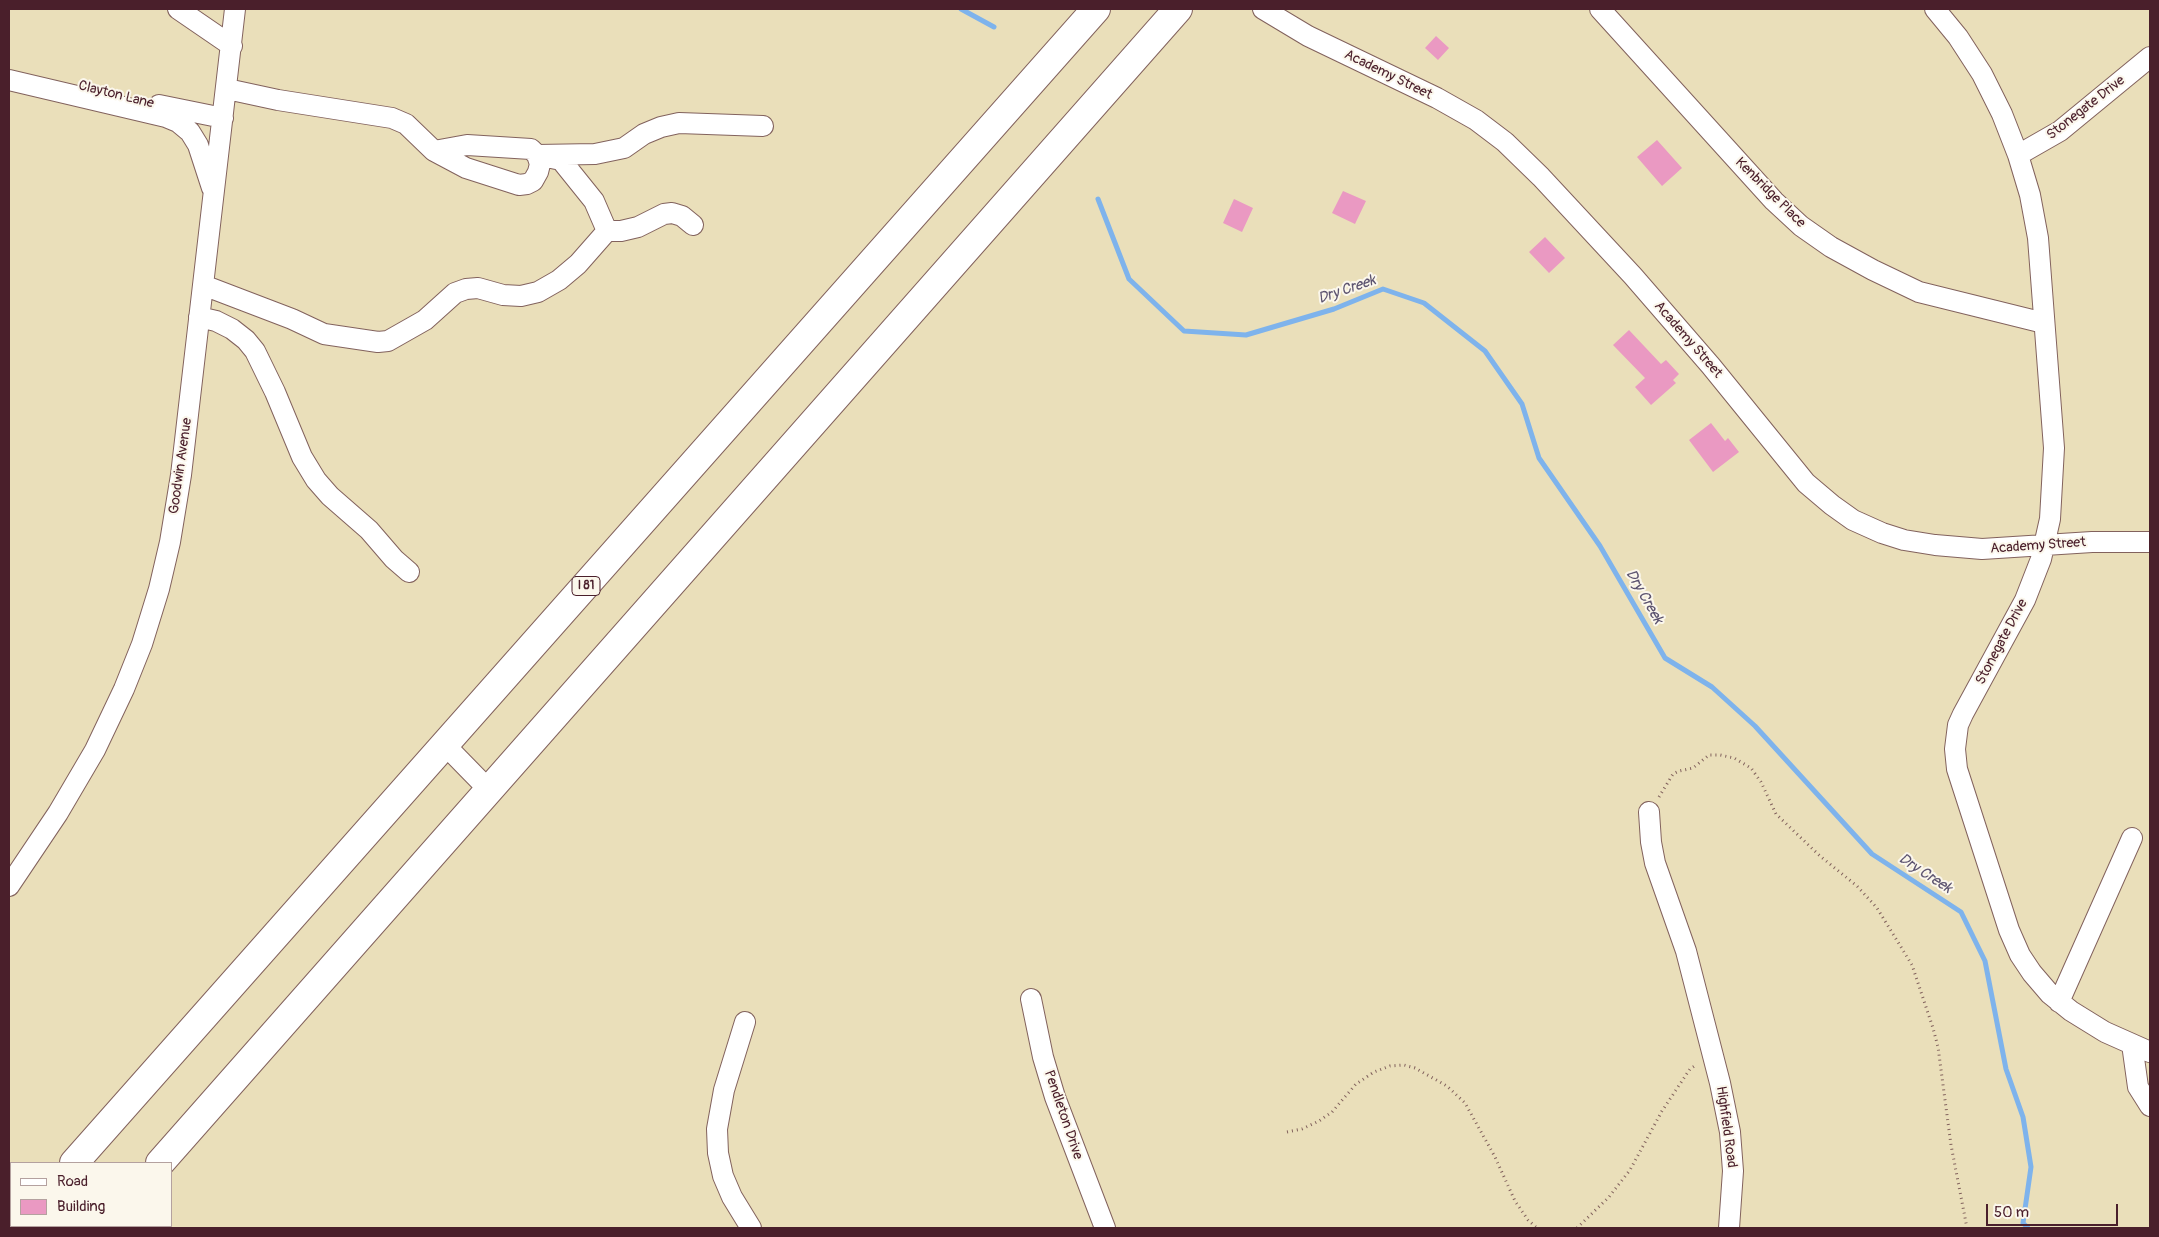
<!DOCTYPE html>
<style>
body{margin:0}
#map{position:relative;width:2159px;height:1237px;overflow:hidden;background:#eadfba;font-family:Pangolin,sans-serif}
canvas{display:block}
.frame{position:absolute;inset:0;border:10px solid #4a1f2b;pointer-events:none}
.legend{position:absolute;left:10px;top:1162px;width:162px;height:65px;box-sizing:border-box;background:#fbf7ec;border:1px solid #b4a19f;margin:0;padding:6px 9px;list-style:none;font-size:15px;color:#4a1f2b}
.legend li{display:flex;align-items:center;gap:10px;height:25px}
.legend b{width:25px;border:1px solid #b4a19f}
.scale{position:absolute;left:1986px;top:1204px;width:132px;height:22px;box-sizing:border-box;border:2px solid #4a1f2b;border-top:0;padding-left:6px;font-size:15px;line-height:18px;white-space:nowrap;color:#4a1f2b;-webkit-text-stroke:4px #fbf7ec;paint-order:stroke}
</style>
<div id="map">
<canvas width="2159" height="1237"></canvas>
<div class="frame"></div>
<ul class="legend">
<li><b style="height:6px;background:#fff"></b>Road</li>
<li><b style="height:14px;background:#ea99c2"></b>Building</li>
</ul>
<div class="scale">50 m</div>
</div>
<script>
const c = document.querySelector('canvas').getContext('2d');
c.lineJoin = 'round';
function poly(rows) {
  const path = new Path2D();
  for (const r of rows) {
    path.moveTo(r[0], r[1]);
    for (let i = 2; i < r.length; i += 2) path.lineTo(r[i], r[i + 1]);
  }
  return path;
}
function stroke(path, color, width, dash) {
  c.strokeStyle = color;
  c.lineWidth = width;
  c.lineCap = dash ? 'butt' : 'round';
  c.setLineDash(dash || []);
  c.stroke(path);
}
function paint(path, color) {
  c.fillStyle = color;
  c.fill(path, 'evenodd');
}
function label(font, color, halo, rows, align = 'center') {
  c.font = font + ' Pangolin,sans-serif';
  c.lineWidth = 4;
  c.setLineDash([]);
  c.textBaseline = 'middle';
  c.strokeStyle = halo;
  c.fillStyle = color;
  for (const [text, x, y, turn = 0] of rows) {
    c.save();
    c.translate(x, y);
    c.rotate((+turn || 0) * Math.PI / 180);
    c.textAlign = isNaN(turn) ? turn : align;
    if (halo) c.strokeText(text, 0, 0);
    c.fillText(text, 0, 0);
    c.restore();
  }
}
stroke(poly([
 [961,9,994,27],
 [1098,199,1129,279,1184,331,1246,335,1334,309,1383,289,1424,303,1485,351,1522,404,1539,458,1600,546,1665,658,1712,687,1755,726,1872,854,1961,912,1985,961,2006,1069,2023,1117,2031,1167,2023,1223,2028,1228]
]), '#7eb3ec', 5);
paint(poly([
 [1436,36,1449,48,1438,60,1425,48],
 [1657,140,1682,168,1662,186,1637,157],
 [1343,191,1366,201,1355,224,1332,213],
 [1234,199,1253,208,1242,232,1223,223],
 [1545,237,1565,258,1549,273,1529,252],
 [1629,330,1661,364,1666,360,1679,374,1673,380,1676,383,1651,405,1635,387,1645,378,1613,345],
 [1711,423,1725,441,1728,438,1739,452,1713,472,1689,440]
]), '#ea99c2');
const minor = poly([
 [178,9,232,46],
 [1263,9,1308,36,1437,98,1476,120,1505,142,1541,177,1633,276,1711,366,1806,483,1832,505,1853,520,1882,533,1904,540,1935,545,1982,549,2092,542,2150,542],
 [1600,9,1774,201,1801,226,1831,247,1873,270,1919,292,2044,323],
 [1935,9,1958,37,1982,74,2002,114,2018,155,2030,195,2038,238,2054,448,2050,519,2041,559,2025,600,1963,714,1958,725,1955,749,1957,769,2009,930,2020,955,2032,973,2050,994,2071,1011,2105,1032,2150,1052],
 [9,80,166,117,178,122,190,132,198,145,212,188],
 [227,89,278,100,392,118,406,124,434,151,467,145,531,149,537,155,595,154,624,148,644,134,661,127,679,123,763,126],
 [159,105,223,118],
 [434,151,466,168,519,185,527,184,533,181,538,172,540,164,537,155,561,160,594,201,607,231],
 [2018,155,2060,131,2150,57],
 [203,285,292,319,324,334,378,342,388,341,425,320,455,293,466,289,478,288,503,295,521,296,538,292,559,280,578,264,607,231,621,231,638,227,664,214,672,213,682,216,693,225],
 [199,317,216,321,232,329,246,340,255,351,275,392,302,457,316,480,330,496,369,530,394,559,409,572],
 [445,745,489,790],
 [1649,812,1651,842,1655,863,1686,951,1720,1083,1730,1132,1733,1171,1729,1228],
 [9,886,58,813,95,750,124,689,142,644,159,589,170,542,181,475,235,9],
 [1031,999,1043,1057,1055,1097,1105,1228],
 [2059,1002,2132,838],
 [745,1022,724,1090,717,1129,718,1153,723,1176,732,1197,751,1228],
 [2132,1044,2138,1087,2150,1106]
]);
const highway = poly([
 [74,1163,1096,9],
 [160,1163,1178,9],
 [17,1228,19,1226],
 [103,1228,105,1226]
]);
stroke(minor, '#82625d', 22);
stroke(highway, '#82625d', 30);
stroke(poly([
 [1659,797,1673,774,1679,771,1693,768,1709,755,1720,755,1734,758,1751,768,1761,782,1776,814,1820,856,1857,886,1877,908,1912,965,1933,1028,1938,1047,1951,1145,1967,1228],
 [1287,1132,1302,1129,1319,1121,1332,1112,1356,1084,1374,1072,1390,1066,1404,1065,1415,1068,1447,1086,1465,1103,1495,1157,1515,1201,1528,1220,1537,1228],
 [1577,1228,1609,1197,1630,1170,1662,1111,1690,1069,1696,1065]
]), '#82625d', 3, [1, 4]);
stroke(minor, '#fff', 20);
stroke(highway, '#fff', 28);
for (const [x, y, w] of [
 [586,586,28]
]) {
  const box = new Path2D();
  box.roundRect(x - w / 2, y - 9.5, w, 19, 4);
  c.fillStyle = '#fbf7ec';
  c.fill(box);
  stroke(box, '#4a1f2b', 1);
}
label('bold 12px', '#4a1f2b', null, [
 ["I 81",586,586]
]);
label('14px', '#4a1f2b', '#fbf7ec', [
 ["Academy Street",1388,75,26],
 ["Clayton Lane",116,95,14],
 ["Stonegate Drive",2086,108,-38],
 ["Kenbridge Place",1770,193,45],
 ["Academy Street",1688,340,49],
 ["Goodwin Avenue",181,466,-82],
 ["Academy Street",2038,546,-4],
 ["Stonegate Drive",2002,642,-62],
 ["Pendleton Drive",1063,1115,71],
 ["Highfield Road",1726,1127,82]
]);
label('italic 15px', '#5c536f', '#fbf7ec', [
 ["Dry Creek",1347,290,-19],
 ["Dry Creek",1644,597,60],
 ["Dry Creek",1925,874,33]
]);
</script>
